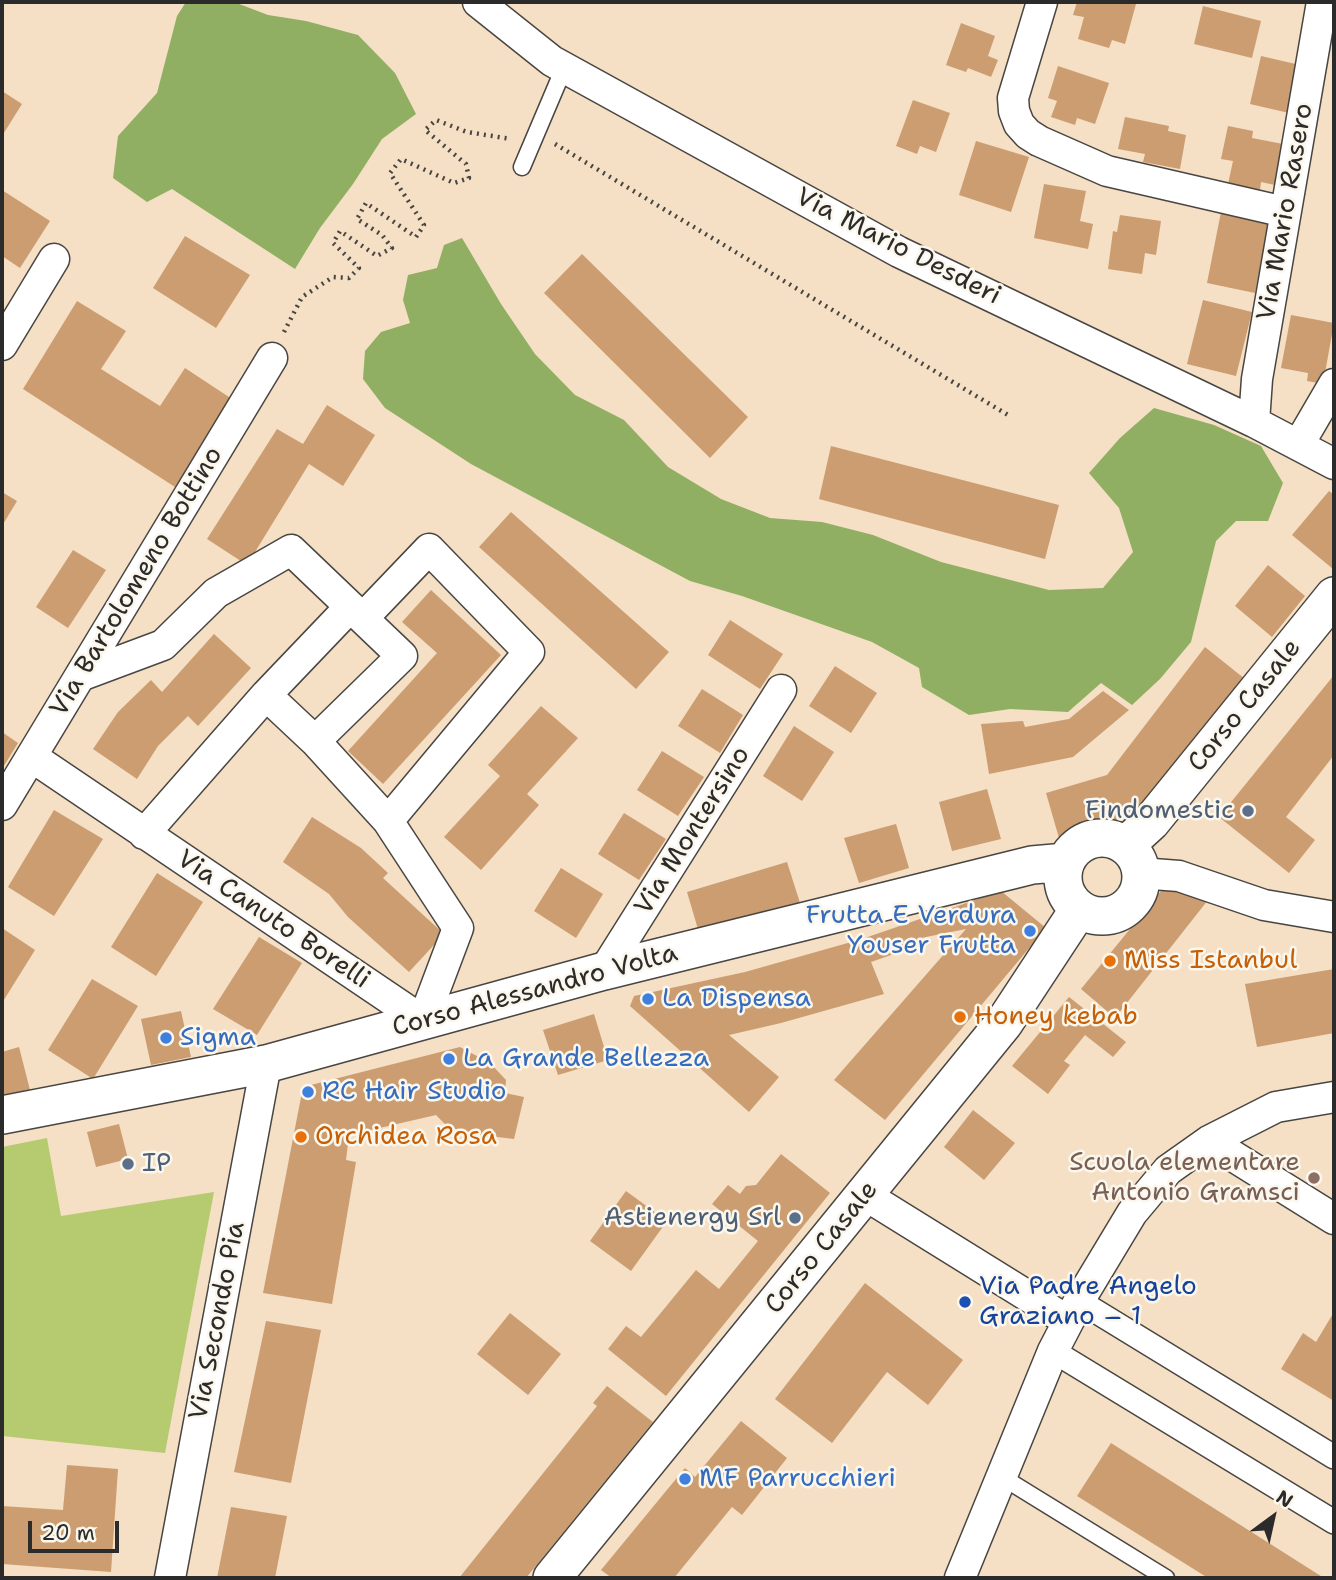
<!DOCTYPE html>
<meta charset="utf-8">
<style>
body{margin:0}
#map{position:relative;width:1336px;height:1580px;overflow:hidden;background:#f5dfc5;font-family:"Shantell Sans",sans-serif}
canvas{display:block}
.frame{position:absolute;inset:0;border:4px solid #2b2b2b;pointer-events:none}
.north{position:absolute;left:1238px;top:1482px;width:70px;height:70px;-webkit-text-stroke:5px #fbf7ec;paint-order:stroke;rotate:33deg;font-size:19px;font-weight:700;line-height:28px;text-align:center;color:#2b2b2b}
.north::after{content:'';display:block;margin:auto;width:24px;height:32px;background:#2b2b2b;clip-path:polygon(50% 0,100% 100%,50% 72%,0 100%)}
.scale{position:absolute;left:28px;top:1521px;width:91px;height:32px;box-sizing:border-box;border:4px solid #2b2b2b;border-top:0;padding-left:9px;font-size:21px;line-height:24px;white-space:nowrap;color:#2b2b2b;-webkit-text-stroke:5px #fbf7ec;paint-order:stroke}
</style>
<div id="map">
<canvas width="1336" height="1580"></canvas>
<div class="frame"></div>
<div class="north">N</div>
<div class="scale">20 m</div>
</div>
<script>
const c = document.querySelector('canvas').getContext('2d');
c.lineJoin = 'round';
function paint(path, color) {
  c.fillStyle = color;
  c.fill(path, 'evenodd');
}
function poly(rows) {
  const path = new Path2D();
  for (const r of rows) {
    if (r.length === 3) {
      path.moveTo(r[0] + r[2], r[1]);
      path.arc(r[0], r[1], r[2], 0, 2 * Math.PI);
      continue;
    }
    path.moveTo(r[0], r[1]);
    for (let i = 2; i < r.length; i += 2) path.lineTo(r[i], r[i + 1]);
  }
  return path;
}
function stroke(path, color, width, dash) {
  c.strokeStyle = color;
  c.lineWidth = width;
  c.lineCap = dash ? 'butt' : 'round';
  c.setLineDash(dash || []);
  c.stroke(path);
}
function label(font, color, halo, rows, align = 'center') {
  c.font = font + ' "Shantell Sans",sans-serif';
  c.lineWidth = 5;
  c.setLineDash([]);
  c.textBaseline = 'middle';
  c.strokeStyle = halo;
  c.fillStyle = color;
  for (const [text, x, y, turn = 0] of rows) {
    c.save();
    c.translate(x, y);
    c.rotate((+turn || 0) * Math.PI / 180);
    c.textAlign = isNaN(turn) ? turn : align;
    if (halo) c.strokeText(text, 0, 0);
    c.fillText(text, 0, 0);
    c.restore();
  }
}
paint(poly([
 [47,1138,61,1216,214,1192,165,1453,2,1436,2,1147]
]), '#b6cb6f');
paint(poly([
 [186,2,234,2,268,15,306,21,358,35,395,73,416,114,382,139,353,184,320,228,295,269,172,189,147,202,113,178,118,136,157,93,177,16],
 [462,238,501,304,535,354,575,395,624,420,668,467,721,499,770,518,822,522,873,535,941,562,1049,590,1103,588,1133,552,1119,508,1089,473,1120,438,1154,408,1214,425,1261,446,1283,483,1268,521,1236,521,1216,541,1191,642,1160,679,1132,705,1101,683,1068,712,1010,709,969,715,922,687,919,668,872,642,742,596,690,581,471,464,385,408,363,379,365,351,381,332,410,323,403,300,408,275,437,268,444,245]
]), '#90af62');
paint(poly([
 [1077,2,1136,4,1125,44,1112,40,1109,48,1078,39,1084,17,1073,15],
 [1203,6,1261,21,1252,58,1194,44],
 [961,23,995,36,988,56,998,60,991,77,968,68,966,72,946,65],
 [1261,56,1300,65,1289,113,1250,104],
 [1058,66,1109,83,1095,124,1077,118,1075,125,1051,117,1057,101,1048,98],
 [2,91,22,104,2,136],
 [913,100,950,113,936,152,920,146,917,154,896,146],
 [1125,117,1169,126,1168,131,1186,135,1180,169,1143,162,1145,154,1118,149],
 [1228,126,1253,131,1252,138,1283,144,1275,185,1261,182,1260,190,1228,184,1233,161,1221,159],
 [976,141,1029,157,1011,212,959,195],
 [1044,184,1086,191,1080,221,1093,224,1088,249,1034,238],
 [2,190,50,221,20,268,2,256],
 [1221,212,1269,221,1255,293,1207,283],
 [1120,215,1161,221,1156,255,1145,253,1142,274,1108,269,1113,231,1117,232],
 [185,236,250,275,216,328,153,288],
 [582,254,748,417,710,458,544,293],
 [1203,300,1252,312,1236,376,1187,364],
 [77,301,126,331,101,369,160,406,185,368,232,399,175,487,23,389],
 [1291,315,1334,323,1323,384,1307,381,1308,373,1281,368],
 [327,405,375,435,343,486,309,464,247,565,207,539,277,429,303,444],
 [831,446,1059,505,1045,559,819,499],
 [1329,491,1334,495,1333,569,1292,535],
 [2,492,17,501,2,526],
 [511,512,669,652,636,689,479,547],
 [73,550,106,570,68,628,36,607],
 [1268,565,1305,596,1272,637,1235,606],
 [431,590,501,655,383,784,348,751,437,653,402,622],
 [730,620,783,654,760,689,708,655],
 [214,634,251,668,198,726,188,716,158,746,137,779,93,749,118,712,151,680,162,692],
 [1205,647,1245,679,1142,807,1128,816,1059,838,1046,793,1107,775],
 [835,666,877,693,851,733,809,706],
 [1334,675,1334,755,1286,817,1315,840,1289,873,1219,817],
 [702,689,743,715,720,753,678,726],
 [1103,691,1129,710,1073,757,989,774,981,724,1023,721,1025,727,1069,719],
 [541,706,578,738,527,794,539,805,481,870,444,837,500,776,488,765],
 [794,726,834,752,802,801,763,776],
 [2,732,18,743,2,769],
 [662,751,704,777,678,816,637,790],
 [987,789,1001,839,952,851,939,802],
 [54,810,103,839,54,916,8,887],
 [624,813,666,839,639,880,598,854],
 [312,817,361,848,388,873,383,878,444,934,409,972,348,917,329,894,283,862],
 [896,824,909,868,859,883,844,838],
 [787,862,801,906,700,936,687,892],
 [561,868,603,894,576,938,534,911],
 [157,873,203,902,156,976,111,947],
 [1170,880,1208,900,1115,1018,1081,989],
 [1001,891,1046,928,885,1120,834,1080,966,929,921,938,917,946,871,962,884,994,781,1023,729,1035,779,1077,749,1112,630,1006,634,996,745,972,862,939],
 [2,928,35,950,2,1003],
 [259,937,302,963,257,1035,213,1009],
 [1334,969,1334,1033,1257,1047,1245,984],
 [92,979,138,1006,93,1079,48,1050],
 [1069,997,1126,1042,1113,1057,1085,1035,1064,1061,1070,1065,1048,1094,1012,1066],
 [181,1011,191,1057,151,1065,141,1019],
 [594,1014,608,1060,558,1075,543,1030],
 [19,1047,30,1090,2,1095,2,1052],
 [460,1047,490,1063,506,1080,505,1093,524,1097,514,1139,464,1133,445,1124,436,1115,349,1135,346,1160,356,1162,332,1304,263,1293,303,1087],
 [973,1110,1015,1143,984,1180,944,1147],
 [119,1124,128,1159,96,1167,87,1132],
 [781,1154,830,1193,666,1396,608,1349,626,1326,641,1337,696,1270,719,1289,758,1241,712,1204,728,1185,740,1194,746,1186,756,1185],
 [626,1191,667,1221,631,1271,590,1241],
 [865,1283,963,1360,928,1405,887,1372,832,1443,775,1399],
 [1334,1312,1334,1401,1281,1369,1303,1333,1316,1342],
 [510,1313,561,1354,528,1395,477,1354],
 [266,1321,321,1330,291,1483,234,1472],
 [607,1386,653,1422,526,1578,459,1578,597,1406,593,1403],
 [741,1421,787,1458,742,1515,732,1507,674,1578,612,1578,601,1570,685,1468,695,1477],
 [1111,1443,1324,1578,1208,1578,1077,1496],
 [67,1465,118,1469,111,1572,2,1564,2,1506,63,1510],
 [231,1507,287,1516,275,1578,217,1578]
]), '#cb9d70');
const service = poly([
 [522,167,564,68],
 [1002,1477,1166,1578]
]);
const pedestrian = poly([
 [1079,1301,1334,1457],
 [1053,1351,1334,1522]
]);
const minor = poly([
 [478,2,552,61,899,252,1254,422,1334,464],
 [1042,2,1013,98,1014,111,1019,124,1028,134,1039,141,1107,171,1285,212],
 [2,345,54,259],
 [1254,422,1257,379,1322,2],
 [1299,444,1334,384],
 [363,618,429,549,529,652,388,821],
 [80,676,163,645,216,593,291,550,402,656,315,741],
 [32,757,423,1021,458,928,388,821,315,741,266,695,350,607],
 [2,805,272,358],
 [144,834,266,695],
 [1140,873,1179,876,1264,905,1334,917],
 [604,971,781,690],
 [1209,1141,1334,1219],
 [865,1195,1068,1321],
 [170,1578,266,1064],
 [960,1578,1053,1351,1079,1301,1132,1213,1168,1170,1209,1141,1276,1107,1334,1097]
]);
const tertiary = poly([
 [1102,877,39],
 [1126,845,1151,822,1334,596],
 [2,1115,266,1064,604,971,1032,865,1066,862],
 [552,1578,1004,1023,1079,909]
]);
stroke(service, '#494642', 19);
stroke(pedestrian, '#494642', 26);
stroke(minor, '#494642', 33);
stroke(tertiary, '#494642', 40);
stroke(poly([
 [555,144,1008,415],
 [284,332,302,297,333,277,349,278,359,268,333,243,340,231,377,256,392,248,382,235,357,219,366,203,416,237,424,225,390,173,401,159,454,183,469,178,466,164,425,130,436,120,467,132,511,139]
]), '#494642', 4.5, [2, 5]);
stroke(service, '#fff', 16);
stroke(pedestrian, '#fff', 23);
stroke(minor, '#fff', 30);
stroke(tertiary, '#fff', 37);
for (const [x, y, r, color] of [
 [1248,811,7,"#5c6f8a"],
 [1030,931,7,"#3f7fe0"],
 [1110,961,7,"#e8710a"],
 [648,999,7,"#3f7fe0"],
 [960,1017,7,"#e8710a"],
 [166,1038,7,"#3f7fe0"],
 [449,1059,7,"#3f7fe0"],
 [308,1092,7,"#3f7fe0"],
 [301,1137,7,"#e8710a"],
 [128,1164,7,"#5c6f8a"],
 [1314,1178,7,"#8d6e63"],
 [795,1218,7,"#5c6f8a"],
 [965,1302,7,"#1a4fb4"],
 [685,1479,7,"#3f7fe0"]
]) {
  const dot = new Path2D();
  dot.arc(x, y, r, 0, 2 * Math.PI);
  c.fillStyle = color;
  c.fill(dot);
  stroke(dot, '#fbf7ec', 2.5);
}
label('26px', '#2b2b2b', '#fbf7ec', [
 ["Via Mario Rasero",1286,212,-80],
 ["Via Mario Desderi",898,247,27],
 ["Via Bartolomeno Bottino",137,582,-59],
 ["Corso Casale",1245,706,-51],
 ["Via Montersino",693,831,-58],
 ["Via Canuto Borelli",273,920,34],
 ["Corso Alessandro Volta",535,991,-15],
 ["Corso Casale",822,1248,-51],
 ["Via Secondo Pia",218,1321,-79]
]);
label('26px', '#4e5e75', '#fbf7ec', [
 ["Findomestic",1234,811],
 ["IP",142,1164,"left"],
 ["Astienergy Srl",781,1218]
], 'right');
label('26px', '#366cbe', '#fbf7ec', [
 ["Frutta E Verdura",1016,916,"right"],
 ["Youser Frutta",1016,946,"right"],
 ["La Dispensa",662,999],
 ["Sigma",180,1038],
 ["La Grande Bellezza",463,1059],
 ["RC Hair Studio",322,1092],
 ["MF Parrucchieri",699,1479]
], 'left');
label('26px', '#c56008', '#fbf7ec', [
 ["Miss Istanbul",1124,961],
 ["Honey kebab",974,1017],
 ["Orchidea Rosa",315,1137]
], 'left');
label('26px', '#785e54', '#fbf7ec', [
 ["Scuola elementare",1300,1163],
 ["Antonio Gramsci",1300,1193]
], 'right');
label('26px', '#164399', '#fbf7ec', [
 ["Via Padre Angelo",979,1287],
 ["Graziano – 1",979,1317]
], 'left');
</script>
